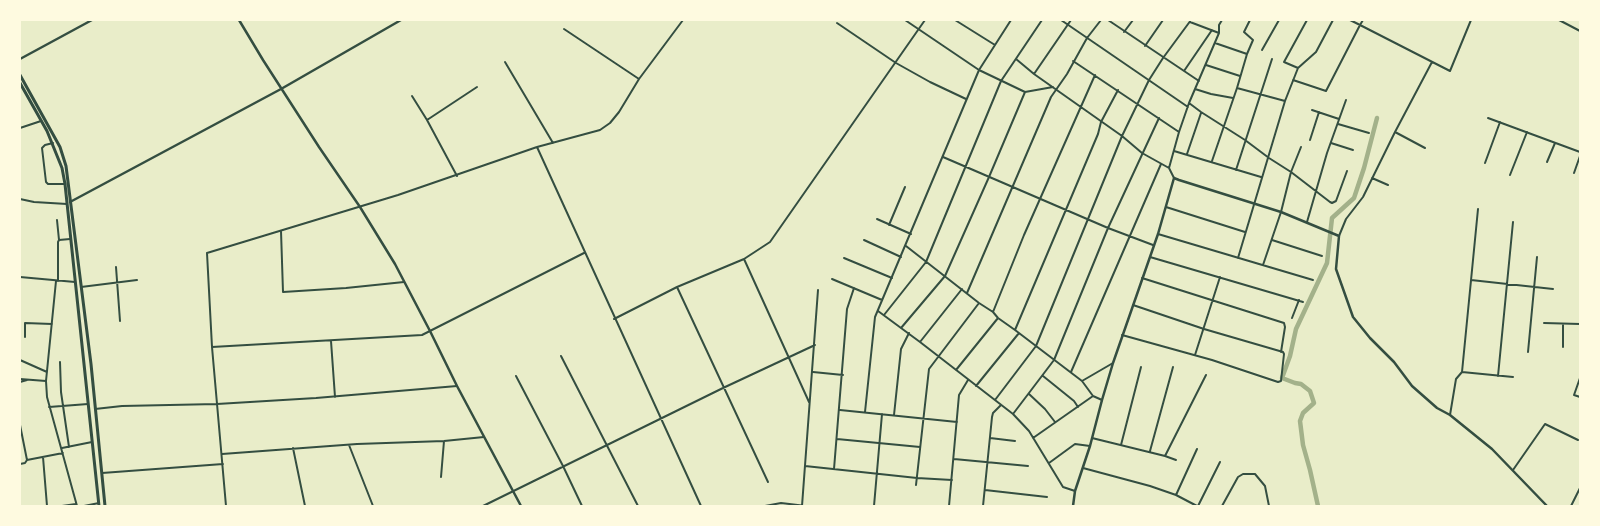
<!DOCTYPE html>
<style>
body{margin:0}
#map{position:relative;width:1600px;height:526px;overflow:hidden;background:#e9edc9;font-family:"DejaVu Sans",sans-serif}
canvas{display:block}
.frame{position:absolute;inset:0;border:21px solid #fefae0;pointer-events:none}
</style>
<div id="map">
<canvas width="1600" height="526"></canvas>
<div class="frame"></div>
</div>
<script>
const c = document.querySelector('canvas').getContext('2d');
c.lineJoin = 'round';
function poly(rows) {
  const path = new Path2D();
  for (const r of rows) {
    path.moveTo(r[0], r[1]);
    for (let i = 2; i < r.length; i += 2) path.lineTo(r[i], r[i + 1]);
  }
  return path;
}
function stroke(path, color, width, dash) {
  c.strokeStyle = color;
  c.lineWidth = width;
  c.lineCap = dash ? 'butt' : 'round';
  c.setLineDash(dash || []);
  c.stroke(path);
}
stroke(poly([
 [1318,506,1310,470,1303,445,1300,421,1303,413,1314,403,1310,391,1301,384,1295,383,1282,378,1290,356,1296,329,1327,263,1332,218,1354,198,1364,168,1377,118]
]), '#a3b18a', 4.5);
stroke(poly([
 [905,20,979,70,1025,92,1053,87],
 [955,20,995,45],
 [1061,20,1188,107],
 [1071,20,1034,74,1122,136,1142,153,1169,168],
 [1108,20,1199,81],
 [1350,20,1360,25,1363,20],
 [1559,20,1580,31],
 [1190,22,1219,33],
 [837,23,896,63,930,82,966,99],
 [564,29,639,79],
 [1124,32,1133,20],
 [1215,43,1247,54],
 [1145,46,1163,20],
 [1262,50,1279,20],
 [1016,59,1034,74],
 [1073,61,1179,132],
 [505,62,553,143],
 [1206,65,1240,76],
 [1298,68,1284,62,1307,20],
 [1184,71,1212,30],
 [1293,80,1326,91,1360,25,1450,71,1471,20],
 [1237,88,1285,101],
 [1195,89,1211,94,1233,98],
 [412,96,427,120,457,176],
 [1189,103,1201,112,1245,140,1269,158,1291,172,1330,202,1332,203,1336,201,1347,171],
 [1312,110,1339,119],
 [1488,118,1580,152],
 [427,120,477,87],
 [1338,124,1369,133],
 [20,128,41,121],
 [1395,132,1425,148],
 [1310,140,1319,112],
 [53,143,45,145,42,148,46,182,48,184,65,184],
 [1331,143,1353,150],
 [537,147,701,506],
 [1174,151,1261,177],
 [1187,154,1201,113],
 [943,157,1108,228,1153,245],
 [1212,161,1237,88,1247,54,1253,40,1244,32,1250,20],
 [1547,162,1555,143],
 [1485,163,1500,122],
 [1236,170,1272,59],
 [1574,173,1580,156],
 [1510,175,1527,132],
 [1174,178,1169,168,1179,132,1189,103,1219,33,1219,25,1222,20],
 [1372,178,1388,185],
 [20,182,20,184],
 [20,199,34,202,67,204],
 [1166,207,1245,232],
 [877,219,911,234],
 [57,220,59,240],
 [1307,222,1327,153,1346,100],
 [889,225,905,187],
 [281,231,283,292,346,288,404,282],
 [1158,234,1313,280],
 [1339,236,1346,219,1363,197,1395,132,1432,62],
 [864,240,901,257],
 [1272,240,1322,256],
 [906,246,979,303,993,312,998,318,1015,330,1082,381,1093,396,1102,400],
 [1150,257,1303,302],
 [844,258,892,278],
 [1238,258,1285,101,1298,68,1316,52,1333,20],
 [744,259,809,402],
 [1263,265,1281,212,1291,172,1301,147],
 [116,267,120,321],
 [20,277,75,282],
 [1142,278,1284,323,1285,327,1281,352],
 [832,279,882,300],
 [1471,280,1553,289],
 [56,281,46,381,47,397,77,506],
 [58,281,58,242,59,240,70,239],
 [81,287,137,280],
 [677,287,768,482],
 [967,293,1051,97,1067,74,1087,38,1101,20],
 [878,311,920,342,1013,414,1029,431,1063,487,1075,491],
 [993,312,1024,235,1095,75],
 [884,315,926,262,1001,81,1042,20],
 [1292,318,1299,300],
 [614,319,677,287,744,259,770,242,925,20],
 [1544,323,1580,324],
 [901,328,945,276,989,177,1025,92],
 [1015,330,1098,134,1101,122,1118,90],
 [1122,335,1212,360,1278,382,1281,381,1284,354,1283,352,1204,329,1133,305],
 [25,337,25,323,52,324],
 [331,341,335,397],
 [920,342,962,289],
 [212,347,422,335,584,253],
 [1563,347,1563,324],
 [1528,352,1537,257],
 [1195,355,1220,277],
 [561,356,638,506],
 [20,360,47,372],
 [60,362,61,392,69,447],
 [956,370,998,318],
 [813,372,843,375],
 [1071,372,1161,164],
 [1462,372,1513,377],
 [516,376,563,466,582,506],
 [1043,376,1074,401,1078,407],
 [1498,376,1513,222],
 [1580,378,1574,395,1580,397],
 [20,379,46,381],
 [1082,381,1113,363],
 [20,382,27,380],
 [976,386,1019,333],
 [1029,394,1045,409,1055,422],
 [995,400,1036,346,1122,136,1149,80,1163,58,1191,20],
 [49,407,88,404],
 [95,409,122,406,217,404,316,398,457,386],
 [840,410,957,422],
 [865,412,875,317,979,70,1011,20],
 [1013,414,1054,360,1108,228,1159,118],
 [894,415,901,349,909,333],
 [1450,415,1456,379,1462,372,1478,209],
 [20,425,27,460],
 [990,438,1015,441],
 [1033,438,1093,396],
 [1092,438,1165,456,1206,375],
 [837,439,920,447],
 [349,445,373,506],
 [1121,445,1141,367],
 [62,448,92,442],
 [293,448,305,506],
 [1150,451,1173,367],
 [222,454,357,444,444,441,484,437],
 [1165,456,1176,460],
 [43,457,47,506],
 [954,459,1028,466],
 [1049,463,1075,444,1090,446],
 [20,464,25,463,27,460,63,453],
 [805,466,917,478,952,480],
 [1083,468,1150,486,1176,495,1197,506],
 [834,469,847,309,854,288],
 [1513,470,1545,424,1578,440],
 [102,473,223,464],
 [441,477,444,441],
 [916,485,929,369,979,303],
 [985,490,1047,497],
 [1176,495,1197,449],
 [62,506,76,504],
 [84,506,99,503],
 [226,506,212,347,207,253,398,195,537,147,600,130,610,123,619,112,639,79,683,20],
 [483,506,723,388,815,345],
 [765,506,781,503,806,506],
 [802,506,818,290],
 [874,506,882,414],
 [949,506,959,395,968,380],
 [983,506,992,417,993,413,1001,405],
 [1198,506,1220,462],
 [1222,506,1238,477,1243,474,1255,474,1265,486,1269,506],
 [1571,506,1580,488]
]), '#344e41', 2);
stroke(poly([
 [239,20,263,60,319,147,360,207,395,264,430,331,457,386,521,506],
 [20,59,92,20],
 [70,202,281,89,401,20],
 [1073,506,1075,491,1090,446,1102,400,1113,363,1158,234,1174,178,1179,180,1281,212,1339,236,1336,269,1353,317,1370,338,1394,362,1412,386,1437,408,1450,415,1492,449,1547,506]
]), '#344e41', 2.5);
stroke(poly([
 [20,75,60,147,66,166,91,364,105,506],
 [20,83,47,131,62,168,65,184,99,506]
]), '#344e41', 3);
</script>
